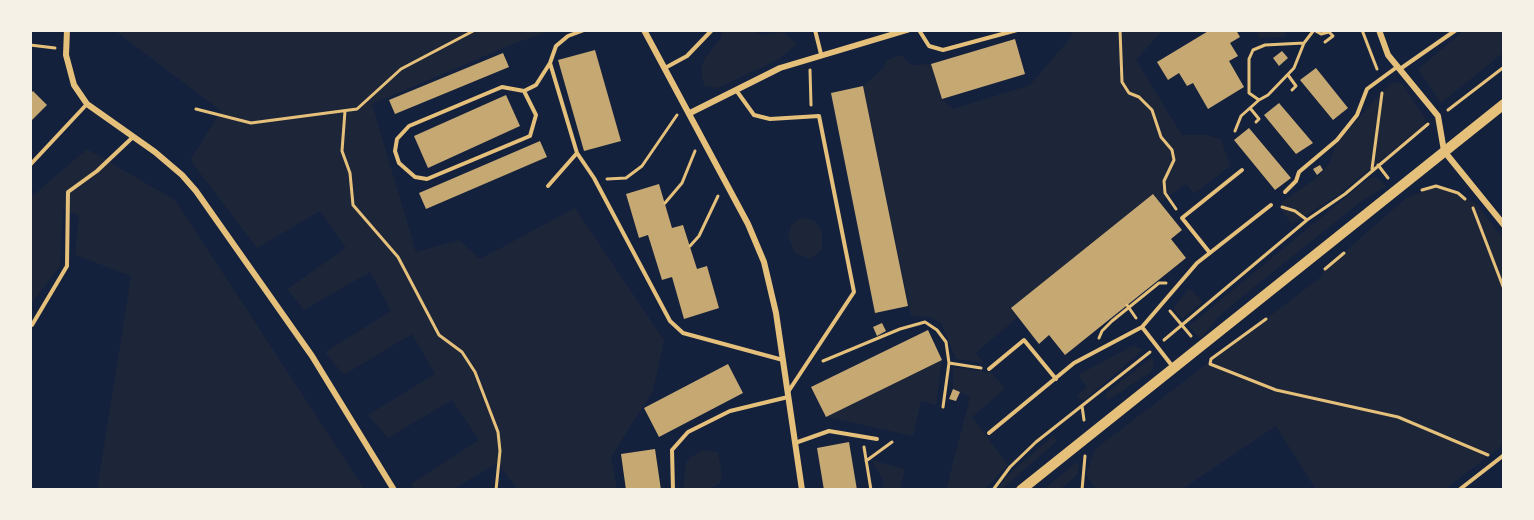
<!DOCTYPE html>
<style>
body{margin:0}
#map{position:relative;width:1534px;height:520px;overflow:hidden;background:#14213d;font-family:"Source Sans 3",sans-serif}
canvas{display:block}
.frame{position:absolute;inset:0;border:32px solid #f6f1e7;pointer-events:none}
</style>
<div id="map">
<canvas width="1534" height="520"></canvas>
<div class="frame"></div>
</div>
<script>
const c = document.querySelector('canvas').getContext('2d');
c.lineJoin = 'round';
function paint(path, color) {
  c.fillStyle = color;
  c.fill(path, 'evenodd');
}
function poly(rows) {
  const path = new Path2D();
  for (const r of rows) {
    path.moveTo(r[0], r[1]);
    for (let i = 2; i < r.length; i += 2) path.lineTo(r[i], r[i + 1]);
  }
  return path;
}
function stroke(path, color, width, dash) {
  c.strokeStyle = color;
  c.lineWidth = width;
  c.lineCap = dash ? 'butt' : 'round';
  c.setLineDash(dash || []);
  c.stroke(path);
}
paint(poly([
 [114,30,553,30,513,44,372,104,416,252,459,240,480,259,575,208,664,340,653,391,611,457,617,490,518,490,497,463,452,490,415,490,411,484,479,440,452,400,388,438,368,415,435,374,412,334,344,375,325,352,391,311,370,272,304,310,287,289,346,248,320,211,257,248,190,160,221,111],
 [723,30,750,30,762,35,783,32,797,44,779,59,718,88,704,86,701,71,704,59,720,39],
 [1072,30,1163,30,1136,60,1182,135,1206,135,1221,139,1230,166,1194,194,1186,184,1160,202,1153,194,1012,308,1018,317,976,353,984,363,956,359,941,323,930,317,911,316,863,86,883,68,887,60,901,55,911,65,931,64,942,99,953,109,1030,85,1071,37],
 [1257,30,1285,30,1285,37,1258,38],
 [1465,30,1504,30,1504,52,1441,103,1418,69],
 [1393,82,1402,84,1425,118,1425,124,1339,194,1292,224,1281,210,1282,202,1319,176,1329,164,1335,146,1374,100],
 [87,149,175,200,365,490,97,490,131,276,75,255,79,216,63,209,60,266,30,306,30,198],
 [1376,177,1386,186,1359,203,1259,283,1217,318,1200,339,1189,326,1369,178],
 [1436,186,1445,187,1475,203,1504,239,1504,444,1444,490,1316,490,1276,426,1181,490,1097,490,1086,475,1095,449,1321,277,1325,269,1406,198],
 [802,217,815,221,822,232,822,250,810,259,795,253,788,236,791,225],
 [1189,288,1203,302,1182,319,1173,308],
 [1134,345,1143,350,1083,401,1077,395,1087,387,1078,375],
 [1152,357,1154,366,1151,372,1107,401,1105,394],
 [942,360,936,405,921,401,913,436,826,417],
 [953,367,992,373,1005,389,972,417,1008,465,984,490,946,490,970,397,953,389],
 [1053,436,1057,441,1001,490,996,490,1008,475],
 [703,450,718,452,722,474,720,483,708,490,683,490,686,463,691,457],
 [871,460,905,469,900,490,884,490,882,478],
 [1078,461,1078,473,1074,478,1059,490,1043,490]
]), '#1d2539');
paint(poly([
 [1210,30,1236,30,1240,37,1230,43,1238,56,1229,61,1244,87,1208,109,1193,83,1187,86,1179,73,1168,80,1157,62],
 [1015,39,1025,74,942,99,931,64],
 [595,50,621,141,584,151,558,60],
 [1282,51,1288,58,1279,66,1273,58],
 [503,53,509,67,395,114,389,100],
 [1316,68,1348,108,1333,120,1300,80],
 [863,86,908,306,875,313,831,93],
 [33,91,47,105,30,122,30,94],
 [506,95,520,126,428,168,414,136],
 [1279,103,1313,143,1296,154,1264,115],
 [1249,128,1291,178,1275,190,1234,140],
 [540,141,547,157,426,209,419,193],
 [1320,165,1323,170,1317,175,1313,169],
 [659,184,672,228,683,225,697,269,707,266,719,308,684,319,672,277,662,280,648,235,639,238,626,194],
 [1153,194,1182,230,1171,239,1186,258,1065,355,1049,335,1039,344,1011,308],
 [882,323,886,331,877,336,873,327],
 [928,330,942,360,826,417,811,387],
 [728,364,743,393,659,437,644,408],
 [953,389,960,392,956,401,949,399],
 [849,442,857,490,824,490,817,448],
 [655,449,661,490,626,490,621,454]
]), '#c6a872');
stroke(poly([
 [1120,30,1122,82,1129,93,1139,97,1152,110,1161,137,1172,150,1174,160,1164,181,1165,193,1176,209],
 [1314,30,1321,34,1329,32,1333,36,1325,42],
 [1362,30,1377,69],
 [1304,43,1265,45,1253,50,1249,59,1249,93,1259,100,1268,95,1294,68,1304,43,1314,30],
 [30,45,55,48],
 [810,70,811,105],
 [1288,75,1296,86,1292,90],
 [1250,108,1259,119,1256,122],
 [196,109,251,123,357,109,401,69,475,30],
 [1448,110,1504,67],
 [345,111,342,151,350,173,353,205,398,257,439,335,462,352,475,372,498,432,500,451,496,490],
 [1235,131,1241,116,1259,100],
 [1378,165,1388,178],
 [1372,169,1382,93],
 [607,179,626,178,642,166,677,115],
 [1422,190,1436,186,1458,193,1465,199],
 [665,203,682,183,695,151],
 [1282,207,1295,211,1307,220],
 [1473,208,1504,289],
 [690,246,699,236,718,196],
 [1325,269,1344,253],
 [1127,305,1136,318],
 [1170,311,1191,336],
 [1099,338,1102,331,1112,321,1159,283,1166,283],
 [1164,340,1307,220,1345,194,1428,124],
 [1211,359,1210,364,1276,390,1398,417,1488,455],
 [1211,359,1266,319],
 [823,361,900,329,925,322,937,330,946,342,949,363],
 [1082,406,1084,420],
 [943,407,949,363,981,368],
 [864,447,871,490],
 [866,461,892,442],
 [993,490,1010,467,1036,442,1150,352],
 [1082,490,1085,456]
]), '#e5c07b', 3);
stroke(poly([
 [584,30,568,36,556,46,550,63,577,153,594,178,670,321,683,333,783,360],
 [815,30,821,54],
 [919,30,929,46,943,50,1017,30],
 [665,68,687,56,712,30],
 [1400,69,1456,30],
 [736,90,754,115,770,119,819,116,854,292,788,392],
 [524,91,536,115,530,136,427,179,415,177,399,163,395,151,397,139,409,126,502,87,524,91,536,85,550,63],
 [30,165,87,104],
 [548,186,577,153],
 [1285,192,1296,181,1299,172,1337,140,1357,115,1367,89,1397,67],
 [1210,253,1182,218,1242,170],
 [32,325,67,266,68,192,97,171,133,137],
 [1173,367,1142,327,1197,263,1271,205],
 [989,369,1024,340,1056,379],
 [989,433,1074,363,1142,327],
 [795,443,829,431,877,439],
 [673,490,672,450,688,432,730,411,788,397],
 [1459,490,1504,455]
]), '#e5c07b', 4);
stroke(poly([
 [67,30,66,55,74,85,87,104,155,152,182,175,196,191,312,356,394,490],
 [644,30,748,224,764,262,776,313,802,490],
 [1379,30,1388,55,1438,116,1444,151,1504,225],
 [690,113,780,68,907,30]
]), '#e5c07b', 6);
stroke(poly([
 [1021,490,1504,104]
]), '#e5c07b', 10);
</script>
